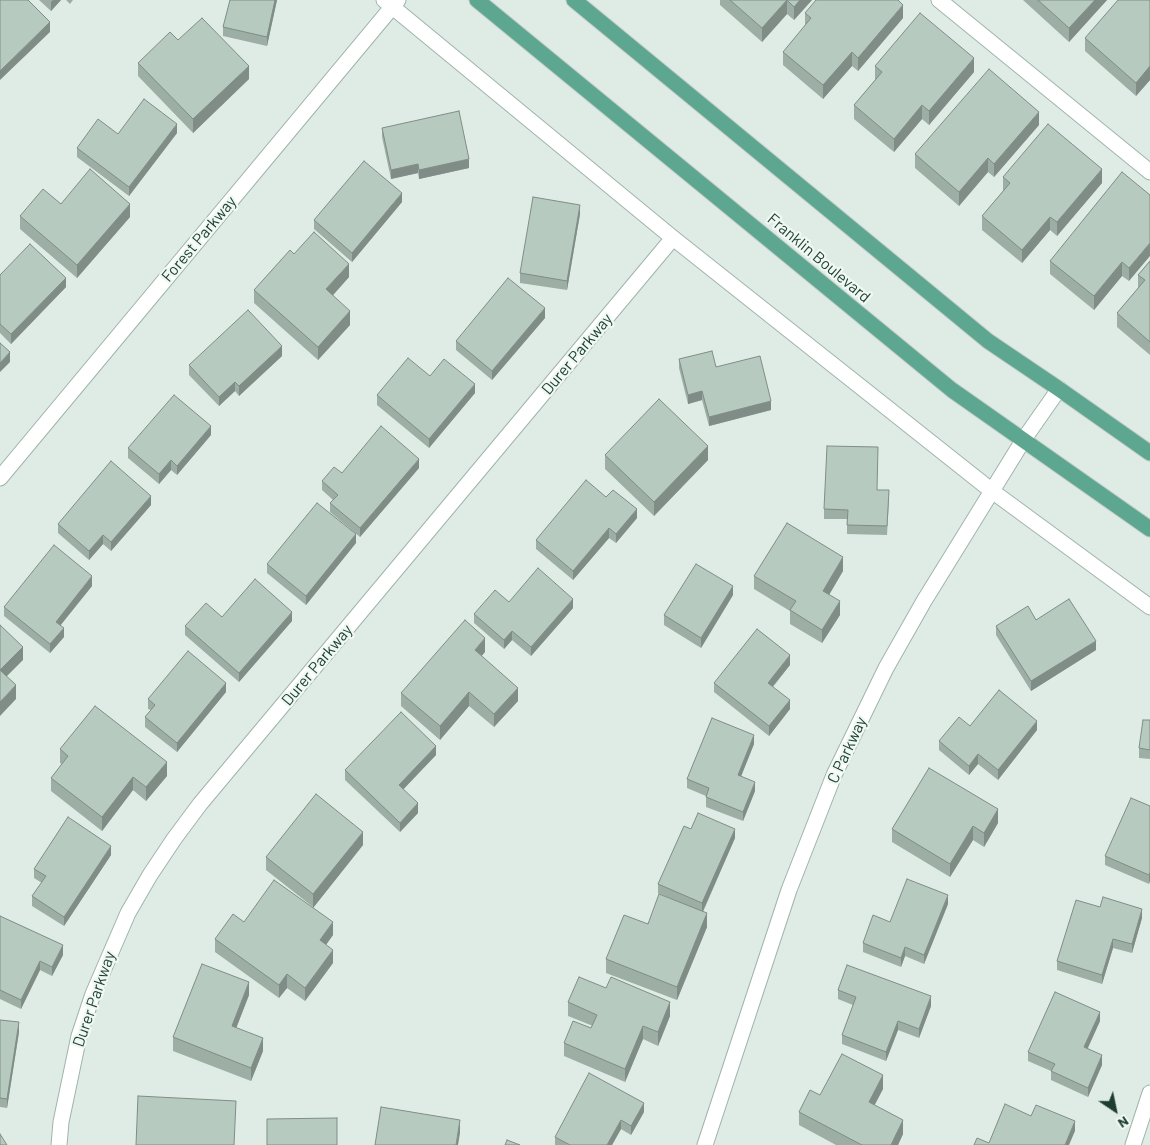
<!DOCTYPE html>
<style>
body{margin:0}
#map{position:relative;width:1150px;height:1145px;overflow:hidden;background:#deece5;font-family:Barlow,sans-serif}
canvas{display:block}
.north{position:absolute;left:1090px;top:1085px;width:50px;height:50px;-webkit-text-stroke:4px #eff8f3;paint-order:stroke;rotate:146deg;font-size:14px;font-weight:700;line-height:20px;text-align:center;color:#1d3d33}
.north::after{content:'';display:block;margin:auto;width:18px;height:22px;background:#1d3d33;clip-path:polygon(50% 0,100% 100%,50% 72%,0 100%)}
</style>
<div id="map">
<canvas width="1150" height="1145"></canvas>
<div class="north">N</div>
</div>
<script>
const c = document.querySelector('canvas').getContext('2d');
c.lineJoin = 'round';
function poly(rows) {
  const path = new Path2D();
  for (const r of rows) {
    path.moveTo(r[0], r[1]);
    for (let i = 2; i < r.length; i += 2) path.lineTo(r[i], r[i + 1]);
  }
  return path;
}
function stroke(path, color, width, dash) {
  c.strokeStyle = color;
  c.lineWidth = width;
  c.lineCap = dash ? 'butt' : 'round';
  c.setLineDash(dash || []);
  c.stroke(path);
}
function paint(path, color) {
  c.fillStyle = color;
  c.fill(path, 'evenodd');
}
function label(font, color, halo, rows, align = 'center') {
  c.font = font + ' Barlow,sans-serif';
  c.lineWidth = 4.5;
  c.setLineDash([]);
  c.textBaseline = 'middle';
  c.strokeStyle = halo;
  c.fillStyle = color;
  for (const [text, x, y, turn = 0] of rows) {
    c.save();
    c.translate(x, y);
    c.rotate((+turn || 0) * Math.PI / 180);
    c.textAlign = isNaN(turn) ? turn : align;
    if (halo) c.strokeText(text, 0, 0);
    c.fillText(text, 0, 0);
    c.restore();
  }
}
const minor = poly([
 [384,0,673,238,992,491,1150,607],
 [939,0,1150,172],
 [0,478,398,0],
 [59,1145,61,1122,79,1036,93,994,128,913,150,875,174,839,200,804,673,238],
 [705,1145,789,890,834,775,886,668,924,601,1024,439,1059,389],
 [1133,1145,1150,1093]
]);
const major = poly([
 [477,0,952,390,1150,529],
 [574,0,988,341,1059,389,1150,453]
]);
stroke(minor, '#a0b4ac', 17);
stroke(major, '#c0c9c6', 17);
stroke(minor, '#fff', 15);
stroke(major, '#5da68f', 15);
paint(poly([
 [39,0,61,0,51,11],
 [66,0,73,0,70,4],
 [277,0,267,46,223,36,223,27],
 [720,0,812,0,794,20,787,14,762,42,720,5],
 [1023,0,1107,0,1069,42],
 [1150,0,1150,80,1136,96,1085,51,1085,38],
 [805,13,903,18,858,71,852,66,823,99,783,65,783,52,805,26],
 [178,40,249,79,193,133,138,76,138,63],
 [875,66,974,72,929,125,922,119,894,152,854,119,854,105,875,80],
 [1039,125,994,177,988,172,959,206,915,168,915,154],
 [382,128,469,168,419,179,418,173,391,179,382,137],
 [177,133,129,196,77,157,77,148,118,134],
 [1003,177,1102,183,1057,236,1050,230,1022,263,982,230,982,216,1003,191],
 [1150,195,1129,281,1122,276,1094,310,1050,274,1050,261],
 [402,202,352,262,314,229,314,220],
 [61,204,130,217,77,278,20,229,20,216],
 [580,214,567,290,520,283,520,273],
 [294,254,349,277,333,295,350,325,318,360,254,303,254,290],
 [1150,261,1150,355,1117,327,1117,313,1138,288,1138,275],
 [0,275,66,287,11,344,0,333],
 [545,318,492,380,456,350,456,341],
 [282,356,239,396,235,391,219,406,189,375,189,365],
 [679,359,716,367,771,410,709,426,702,400,688,404,679,368],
 [430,376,475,393,429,448,377,405,377,395],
 [211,435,177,475,171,470,159,484,128,458,128,448],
 [605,455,708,460,654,516,605,469],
 [419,468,360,537,330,512,330,503,333,500,322,490,322,481,342,473],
 [877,490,889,500,887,535,847,534,847,519,824,519,824,509],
 [606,497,637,518,616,543,609,538,573,580,536,549,536,540],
 [151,505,111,551,103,544,89,560,58,533,58,524],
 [356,543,306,605,267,573,267,564],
 [843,571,829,595,840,615,822,643,790,624,790,611,754,589,754,576],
 [92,586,60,625,64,637,50,653,4,616,4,607],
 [733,595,701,648,664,625,664,615],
 [509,602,573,608,531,656,512,640,504,649,474,623,474,614],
 [222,617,292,621,239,682,185,635,185,626],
 [1036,620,1096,650,1031,691,996,635,996,626],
 [485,652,481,656,518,701,494,727,469,706,440,740,401,706,401,693],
 [790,665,773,687,790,709,769,736,714,692,714,683],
 [226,692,177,752,145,727,145,717,151,710,148,709,148,699],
 [1150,720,1150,759,1139,758,1139,748],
 [970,726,1037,730,998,780,978,764,969,775,939,750,939,741],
 [754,744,741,776,755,791,743,821,706,807,706,796,687,788,687,779],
 [60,749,167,776,146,801,133,790,102,831,51,791,51,778,62,764,60,763],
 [436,755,403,789,418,813,400,832,345,780,345,770],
 [1150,806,1149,884,1105,865,1105,856],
 [998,823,984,847,973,840,950,877,892,842,892,829],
 [691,829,735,838,703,912,707,927,677,1000,606,973,606,959,674,900,658,893,658,884],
 [363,845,313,908,333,935,326,945,333,963,305,1001,287,988,279,998,215,952,215,939,244,922,313,907,266,870,266,857],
 [111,855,64,926,32,906,32,896,42,883,34,878,34,869],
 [948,904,924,964,905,956,901,967,863,952,863,943],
 [1100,907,1142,918,1132,953,1113,948,1102,984,1057,970,1057,961],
 [0,916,63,955,52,976,40,970,21,1009,0,999],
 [838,990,931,1006,919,1038,898,1030,886,1061,842,1044,842,1035,853,1005,838,999],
 [249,995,236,1028,263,1051,251,1081,173,1051,173,1037],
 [568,1002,670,1016,658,1046,643,1039,625,1082,564,1056,564,1043,591,1028,593,1026,568,1016],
 [0,1020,19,1032,7,1108,0,1107],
 [1100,1021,1088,1048,1102,1065,1088,1097,1051,1080,1051,1071,1028,1061,1028,1052],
 [883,1089,874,1105,903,1134,898,1145,836,1145,799,1125,799,1112,820,1095],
 [644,1112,631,1135,621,1129,612,1145,555,1145,555,1137]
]), '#9daea5');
paint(poly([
 [53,0,61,0,51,11,51,2],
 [275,0,277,0,267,46,267,37],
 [787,0,787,14,762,42,762,28],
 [800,0,812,0,794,20,794,7],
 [1095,0,1107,0,1069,42,1069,28],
 [903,5,903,18,858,71,858,58],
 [50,22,50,32,0,80,0,71],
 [852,52,852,66,823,99,823,85],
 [974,58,974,72,929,125,929,111],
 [249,66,249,79,193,133,193,119],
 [1150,66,1150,80,1136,96,1136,83],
 [922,105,922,119,894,152,894,139],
 [1039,112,1039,125,994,177,994,164],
 [177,124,177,133,129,196,129,187],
 [988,158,988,172,959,206,959,192],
 [469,159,469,168,419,179,419,170],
 [418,164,418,173,391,179,391,170],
 [1102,169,1102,183,1057,236,1057,222],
 [402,193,402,202,352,262,352,253],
 [130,204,130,217,77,278,77,265],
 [580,205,580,214,567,290,567,281],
 [1050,217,1050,230,1022,263,1022,250],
 [1150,243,1150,256,1129,281,1129,268],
 [1122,262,1122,276,1094,310,1094,296],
 [349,264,349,277,326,303,326,289],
 [66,278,66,287,11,344,11,334],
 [545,308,545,318,492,380,492,371],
 [350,311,350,325,318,360,318,347],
 [282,346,282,356,239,396,239,386],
 [10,352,10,362,0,372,0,363],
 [235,382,235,391,219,406,219,397],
 [475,384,475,393,429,448,429,439],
 [702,391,702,400,688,404,688,395],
 [771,401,771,410,709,426,709,417],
 [211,426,211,435,177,475,177,466],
 [708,446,708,460,654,516,654,502],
 [419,459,419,468,360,537,360,528],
 [171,460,171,470,159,484,159,474],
 [151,496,151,505,111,551,111,542],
 [637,509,637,518,616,543,616,534],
 [609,528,609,538,573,580,573,571],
 [356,534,356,543,306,605,306,596],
 [103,535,103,544,89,560,89,551],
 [843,557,843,571,823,605,823,591],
 [92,576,92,586,56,631,56,622],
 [733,586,733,595,701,648,701,638],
 [573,599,573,608,531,656,531,647],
 [840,601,840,615,822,643,822,630],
 [292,612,292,621,239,682,239,673],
 [64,628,64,637,50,653,50,644],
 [512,631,512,640,504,649,504,640],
 [485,638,485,652,475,664,475,650],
 [1096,641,1096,650,1031,691,1031,681],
 [23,647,23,660,0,683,0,670],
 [790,655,790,665,768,692,768,683],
 [226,683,226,692,177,752,177,743],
 [16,685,16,699,0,716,0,702],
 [518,688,518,701,494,727,494,714],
 [469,692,469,706,440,740,440,726],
 [790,700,790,709,769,736,769,726],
 [1037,721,1037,730,998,780,998,770],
 [754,735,754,744,738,784,738,775],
 [436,746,436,755,399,794,399,785],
 [978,754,978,764,969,775,969,766],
 [167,762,167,776,146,801,146,787],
 [133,777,133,790,102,831,102,817],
 [755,782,755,791,743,821,743,812],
 [418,803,418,813,400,832,400,823],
 [998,809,998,823,984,847,984,833],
 [973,826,973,840,950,877,950,864],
 [735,829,735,838,702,913,702,903],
 [363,832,363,845,313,908,313,894],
 [111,846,111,855,64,926,64,917],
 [1150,872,1150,881,1149,884,1149,875],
 [948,895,948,904,924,964,924,955],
 [1142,909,1142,918,1132,953,1132,944],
 [707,913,707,927,677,1000,677,987],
 [333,922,333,935,320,953,320,940],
 [1113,939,1113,948,1102,984,1102,975],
 [63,945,63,955,52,976,52,967],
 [905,947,905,956,901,967,901,958],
 [333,950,333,963,305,1001,305,988],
 [40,961,40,970,21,1009,21,1000],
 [287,974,287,988,279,998,279,985],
 [249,982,249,995,232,1039,232,1026],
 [931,996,931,1006,919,1038,919,1029],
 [670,1002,670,1016,658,1046,658,1032],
 [1100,1012,1100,1021,1084,1056,1084,1047],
 [898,1021,898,1030,886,1061,886,1052],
 [19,1022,19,1032,7,1108,7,1099],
 [643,1026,643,1039,625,1082,625,1069],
 [263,1038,263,1051,251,1081,251,1068],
 [1102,1055,1102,1065,1088,1097,1088,1088],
 [883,1075,883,1089,869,1116,869,1102],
 [644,1103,644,1112,631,1135,631,1126],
 [460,1120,460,1133,458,1145,456,1145],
 [621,1120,621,1129,612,1145,607,1145],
 [903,1120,903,1134,898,1145,891,1145],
 [1075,1121,1075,1131,1069,1145,1065,1145]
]), '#7f8d86');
const building = poly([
 [0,0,28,0,50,22,0,71,0,0],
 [230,0,275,0,267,37,223,27,230,0],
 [730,0,800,0,794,7,787,0,762,28,730,0],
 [816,0,898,0,903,5,858,58,852,52,823,85,783,52,811,18,805,13,816,0],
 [1038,0,1095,0,1069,28,1038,0],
 [1118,0,1150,0,1150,66,1136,83,1085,38,1118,0],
 [920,13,974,58,929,111,922,105,894,139,854,105,882,72,875,66,920,13],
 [202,18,249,66,193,119,138,63,170,32,178,40,202,18],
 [989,69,1039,112,994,164,988,158,959,192,915,154,989,69],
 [144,99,177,124,129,187,77,148,98,119,118,134,144,99],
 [459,111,469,159,419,170,418,164,391,170,382,128,459,111],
 [1048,124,1102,169,1057,222,1050,217,1022,250,982,216,1010,183,1003,177,1048,124],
 [364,161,402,193,352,253,314,220,364,161],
 [90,169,130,204,77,265,20,216,43,189,61,204,90,169],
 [1122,172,1150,195,1150,243,1129,268,1122,262,1094,296,1050,261,1122,172],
 [533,197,580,205,567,281,520,273,533,197],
 [314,232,349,264,326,289,350,311,318,347,254,290,290,250,294,254,314,232],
 [30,244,66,278,11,334,0,324,0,275,30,244],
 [1150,261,1150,342,1117,313,1145,280,1138,275,1150,261],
 [508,278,545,308,492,371,456,341,508,278],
 [248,310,282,346,239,386,235,382,219,397,189,365,248,310],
 [0,343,10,352,0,363,0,343],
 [712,351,716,367,760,356,771,401,709,417,702,391,688,395,679,359,712,351],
 [408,358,430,376,444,359,475,384,429,439,377,395,408,358],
 [174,395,211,426,177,466,171,460,159,474,128,448,174,395],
 [659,399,708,446,654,502,605,455,659,399],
 [381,426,419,459,360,528,330,503,338,495,322,481,334,467,342,473,381,426],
 [827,446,878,447,877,490,889,490,887,526,847,525,848,510,824,509,827,446],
 [111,461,151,496,111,542,103,535,89,551,58,524,111,461],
 [586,480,606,497,613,490,637,509,616,534,609,528,573,571,536,540,586,480],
 [317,503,356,534,306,596,267,564,317,503],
 [787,523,843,557,823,591,840,601,822,630,790,610,796,601,754,576,787,523],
 [54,545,92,576,56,622,64,628,50,644,4,607,54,545],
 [696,564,733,586,701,638,664,615,696,564],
 [538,568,573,599,531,647,512,631,504,640,474,614,495,590,509,602,538,568],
 [255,579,292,612,239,673,185,626,206,603,222,617,255,579],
 [1069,599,1096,641,1031,681,996,626,1028,606,1036,620,1069,599],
 [465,620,485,638,475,650,518,688,494,714,469,692,440,726,401,693,465,620],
 [0,625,23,647,0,670,16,685,0,702,0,625],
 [757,629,790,655,768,683,790,700,769,726,714,683,757,629],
 [188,651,226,683,177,743,145,717,155,705,148,699,188,651],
 [999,690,1037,721,998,770,978,754,969,766,939,741,959,717,970,726,999,690],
 [95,706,167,762,146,787,133,777,102,817,51,778,68,756,60,749,95,706],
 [401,712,436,746,399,785,418,803,400,823,345,770,401,712],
 [712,718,754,735,738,775,755,782,743,812,706,797,709,788,687,779,712,718],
 [1143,720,1150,720,1150,750,1139,748,1143,720],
 [929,768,998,809,984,833,973,826,950,864,892,829,929,768],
 [316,794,363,832,313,894,266,857,316,794],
 [1131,798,1150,806,1150,872,1149,875,1105,856,1131,798],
 [698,813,735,829,702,903,658,884,684,826,691,829,698,813],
 [68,817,111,846,64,917,32,896,46,876,34,869,68,817],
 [907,879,948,895,924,955,905,947,901,958,863,943,873,915,890,922,907,879],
 [274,880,333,922,320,940,333,950,305,988,287,974,279,985,215,939,233,914,244,922,274,880],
 [659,894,707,913,677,987,606,959,624,915,648,924,659,894],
 [1103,897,1142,909,1132,944,1113,939,1102,975,1057,961,1076,900,1100,907,1103,897],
 [0,916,63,945,52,967,40,961,21,1000,0,990,0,916],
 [202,964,249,982,232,1026,263,1038,251,1068,173,1037,202,964],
 [847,965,931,996,919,1029,898,1021,886,1052,842,1035,856,997,838,990,847,965],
 [579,977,606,988,611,977,670,1002,658,1032,643,1026,625,1069,564,1043,573,1021,591,1028,597,1015,568,1002,579,977],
 [1055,992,1100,1012,1084,1047,1102,1055,1088,1088,1051,1071,1055,1064,1028,1052,1055,992],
 [0,1020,19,1022,7,1099,0,1098,0,1020],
 [842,1054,883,1075,869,1102,903,1120,891,1145,862,1145,799,1112,810,1090,820,1095,842,1054],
 [589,1073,644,1103,631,1126,621,1120,607,1145,570,1145,555,1137,589,1073],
 [138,1096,236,1101,234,1145,136,1145,138,1096],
 [1005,1104,1031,1116,1036,1105,1075,1121,1065,1145,974,1145,977,1138,989,1143,1005,1104],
 [381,1107,460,1120,456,1145,375,1145,381,1107],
 [337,1118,337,1145,267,1145,267,1119,337,1118],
 [0,1134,7,1145,0,1145,0,1134],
 [507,1140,520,1145,505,1145,507,1140]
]);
paint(building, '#b6cac0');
stroke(building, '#7f8d86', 1);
label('16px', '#1d3d33', '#eff8f3', [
 ["Forest Parkway",199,239,-50],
 ["Franklin Boulevard",819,258,40],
 ["Durer Parkway",577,354,-50],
 ["Durer Parkway",317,665,-50],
 ["C Parkway",847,750,-65],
 ["Durer Parkway",94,999,-71]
]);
</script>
